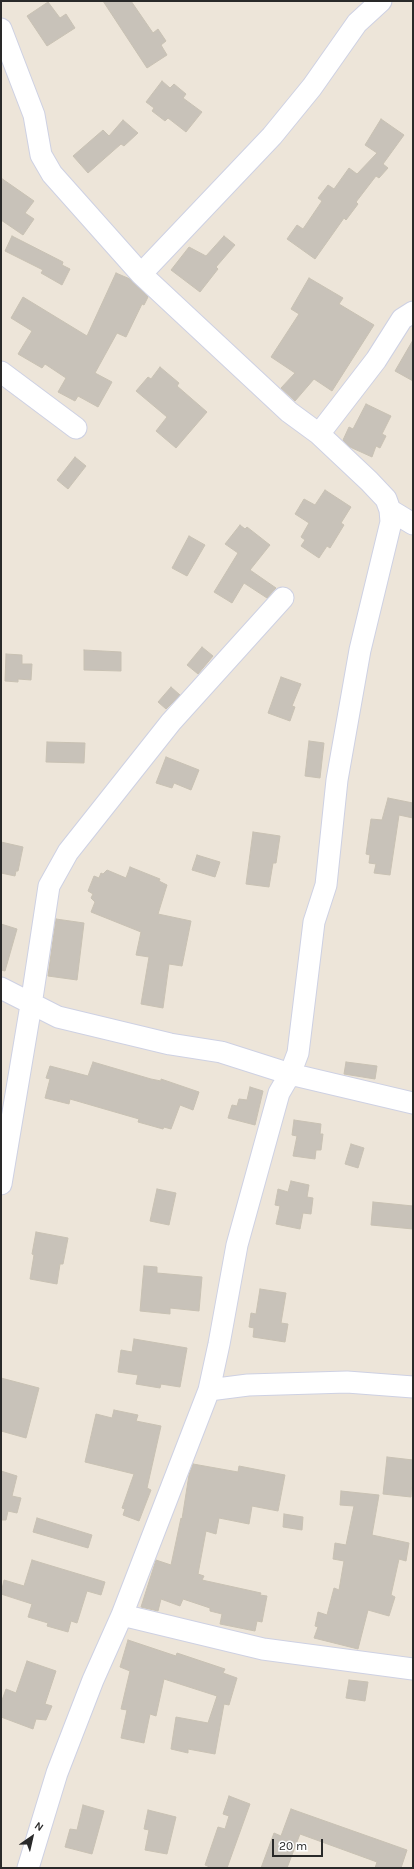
<!DOCTYPE html>
<style>
body{margin:0}
#map{position:relative;width:414px;height:1869px;overflow:hidden;background:#ede5d9;font-family:Karla,sans-serif}
canvas{display:block}
.frame{position:absolute;inset:0;border:2px solid #292929;pointer-events:none}
.north{position:absolute;left:12px;top:1817px;width:40px;height:40px;-webkit-text-stroke:3px #fff;paint-order:stroke;rotate:34deg;font-size:11px;font-weight:700;line-height:16px;text-align:center;color:#292929}
.north::after{content:'';display:block;margin:auto;width:14px;height:18px;background:#292929;clip-path:polygon(50% 0,100% 100%,50% 72%,0 100%)}
.scale{position:absolute;left:272px;top:1839px;width:51px;height:18px;box-sizing:border-box;border:2px solid #292929;border-top:0;padding-left:5px;font-size:12px;line-height:14px;white-space:nowrap;color:#292929;-webkit-text-stroke:3px #fff;paint-order:stroke}
</style>
<div id="map">
<canvas width="414" height="1869"></canvas>
<div class="frame"></div>
<div class="north">N</div>
<div class="scale">20 m</div>
</div>
<script>
const c = document.querySelector('canvas').getContext('2d');
c.lineJoin = 'round';
function paint(path, color) {
  c.fillStyle = color;
  c.fill(path, 'evenodd');
}
function poly(rows) {
  const path = new Path2D();
  for (const r of rows) {
    path.moveTo(r[0], r[1]);
    for (let i = 2; i < r.length; i += 2) path.lineTo(r[i], r[i + 1]);
  }
  return path;
}
function stroke(path, color, width, dash) {
  c.strokeStyle = color;
  c.lineWidth = width;
  c.lineCap = dash ? 'butt' : 'round';
  c.setLineDash(dash || []);
  c.stroke(path);
}
const building = poly([
 [103,1,131,1,153,33,158,29,166,41,161,45,167,55,147,68,103,1],
 [48,2,60,18,66,14,75,28,47,46,27,16,48,2],
 [162,81,170,88,174,84,186,94,183,98,202,112,186,132,168,118,165,121,152,111,154,108,146,102,162,81],
 [381,119,404,135,383,164,388,168,379,178,376,176,356,202,358,204,346,220,344,218,315,259,287,239,297,225,303,229,322,201,318,198,328,185,334,189,349,168,357,174,377,153,365,145,381,119],
 [123,120,138,133,124,146,121,144,88,173,73,156,103,130,109,136,123,120],
 [1,178,34,201,25,213,34,219,23,235,1,220,1,178],
 [12,236,63,262,62,265,70,269,62,285,41,273,43,270,5,251,12,236],
 [224,236,235,245,216,267,218,269,200,292,171,270,189,247,206,256,224,236],
 [116,273,130,279,148,297,144,305,142,304,126,337,117,333,95,373,112,382,98,407,78,396,75,401,58,392,66,378,45,364,42,368,18,354,32,331,11,318,23,297,87,336,116,273],
 [309,278,343,298,339,304,374,325,332,391,314,379,295,401,281,388,295,373,271,357,299,314,291,309,309,278],
 [413,340,413,381,395,371,413,340],
 [160,367,179,383,177,386,207,412,176,448,156,431,167,417,136,391,148,377,151,379,160,367],
 [366,404,391,416,382,434,386,436,380,448,376,446,372,457,350,447,343,440,349,427,353,429,366,404],
 [75,457,86,466,68,489,57,480,75,457],
 [325,490,351,507,341,523,344,525,330,548,327,546,319,558,301,546,305,540,301,537,309,523,295,514,304,499,315,505,325,490],
 [240,525,245,529,247,527,270,545,250,570,276,588,267,598,244,583,232,603,214,592,238,553,225,544,240,525],
 [189,536,205,545,187,576,172,568,189,536],
 [202,647,213,656,198,674,187,665,202,647],
 [84,650,121,652,121,671,84,670,84,650],
 [6,654,22,655,22,664,32,664,31,680,18,679,18,682,5,681,6,654],
 [281,677,301,684,292,706,295,707,290,721,268,713,281,677],
 [171,687,180,695,166,709,158,702,171,687],
 [309,741,324,743,320,778,305,776,309,741],
 [47,742,85,743,84,763,46,762,47,742],
 [166,757,199,770,191,790,174,783,172,788,156,783,166,757],
 [388,798,413,803,413,818,399,815,390,875,374,873,376,864,369,863,370,855,366,854,371,819,382,820,388,798],
 [253,832,280,836,276,863,273,863,269,887,246,884,253,832],
 [1,842,23,847,18,871,16,871,15,876,1,873,1,842],
 [197,855,220,862,215,877,192,870,197,855],
 [130,867,160,879,159,881,167,885,158,914,191,921,182,966,169,964,163,1008,141,1004,149,957,136,955,141,932,91,912,95,902,91,898,93,894,88,891,94,876,99,878,101,873,103,874,107,870,126,878,130,867],
 [56,919,84,923,77,980,48,976,56,919],
 [1,924,17,929,5,971,1,970,1,924],
 [93,1062,151,1079,161,1081,161,1079,199,1092,193,1110,180,1105,171,1129,164,1127,163,1129,138,1122,139,1119,70,1099,69,1104,45,1098,50,1079,46,1078,50,1066,88,1076,93,1062],
 [346,1062,377,1066,375,1079,344,1074,346,1062],
 [250,1087,263,1091,255,1125,228,1118,232,1105,237,1106,239,1099,247,1100,250,1087],
 [294,1120,321,1124,320,1134,323,1134,321,1150,316,1150,315,1159,293,1156,297,1136,292,1135,294,1120],
 [351,1144,364,1148,358,1168,345,1164,351,1144],
 [291,1181,309,1185,307,1197,313,1198,311,1214,303,1213,300,1229,276,1224,280,1206,275,1205,278,1189,288,1192,291,1181],
 [157,1189,176,1193,169,1225,150,1221,157,1189],
 [373,1202,413,1206,413,1229,371,1225,373,1202],
 [36,1232,68,1238,63,1264,60,1264,57,1284,30,1279,34,1255,32,1254,36,1232],
 [144,1266,157,1267,157,1273,202,1277,199,1311,170,1308,170,1314,140,1311,144,1266],
 [260,1289,286,1293,281,1323,288,1324,285,1342,253,1337,254,1328,249,1327,251,1313,256,1314,260,1289],
 [134,1339,187,1348,180,1387,161,1384,160,1388,136,1384,138,1375,118,1372,121,1350,132,1352,134,1339],
 [1,1378,39,1388,26,1438,1,1431,1,1378],
 [114,1410,138,1415,136,1421,161,1426,147,1488,151,1490,139,1521,123,1515,125,1509,122,1508,134,1474,85,1462,96,1414,112,1418,114,1410],
 [387,1457,413,1460,411,1497,383,1494,387,1457],
 [193,1464,238,1472,239,1466,285,1475,278,1511,252,1506,249,1524,219,1518,216,1534,206,1531,198,1574,204,1576,202,1580,261,1593,260,1595,267,1596,262,1622,257,1621,255,1631,220,1624,222,1614,210,1611,210,1608,183,1599,180,1606,161,1599,158,1611,141,1607,156,1560,171,1565,181,1518,182,1519,189,1475,193,1464],
 [1,1471,17,1476,12,1496,21,1498,17,1513,8,1511,6,1520,1,1520,1,1471],
 [341,1491,379,1495,372,1535,409,1543,406,1561,399,1559,391,1595,395,1597,389,1616,368,1610,358,1649,314,1638,318,1627,315,1626,318,1612,327,1615,334,1588,339,1590,344,1561,333,1559,335,1543,346,1545,354,1506,340,1505,341,1491],
 [284,1514,303,1517,302,1530,283,1527,284,1514],
 [37,1518,92,1535,88,1548,33,1532,37,1518],
 [32,1560,105,1582,101,1595,87,1591,77,1623,71,1621,68,1632,47,1626,48,1623,28,1617,32,1604,1,1594,4,1580,24,1586,32,1560],
 [128,1640,176,1656,177,1653,225,1669,223,1673,237,1678,229,1705,224,1704,215,1754,188,1749,188,1753,171,1749,176,1717,208,1723,217,1696,164,1679,156,1716,150,1714,144,1743,121,1738,127,1710,121,1709,130,1671,120,1667,128,1640],
 [27,1661,56,1671,45,1704,52,1706,46,1720,36,1719,33,1729,1,1717,1,1703,6,1689,16,1693,27,1661],
 [349,1680,368,1682,365,1701,346,1698,349,1680],
 [229,1796,250,1804,227,1868,212,1868,205,1865,218,1827,225,1829,229,1816,223,1814,229,1796],
 [83,1805,104,1811,92,1854,65,1847,70,1829,77,1830,83,1805],
 [291,1809,407,1850,401,1868,375,1868,377,1862,300,1834,287,1868,261,1868,274,1833,281,1836,291,1809],
 [148,1810,176,1817,167,1854,145,1850,149,1830,144,1829,148,1810]
]);
paint(building, '#c8c2b9');
stroke(building, '#c8c1b3', 1);
const minor = poly([
 [1,29,34,115,41,155,52,174,141,274,289,412,319,434,369,481,386,499,390,510,391,522,360,650,337,780,326,885,314,922,298,1053,290,1074,279,1093,237,1245,219,1344,209,1390,122,1615,93,1680,57,1773,28,1868],
 [141,274,272,136,312,87,357,23,381,1],
 [1,372,76,428],
 [319,434,376,360,402,319,413,312],
 [390,510,413,524],
 [1,988,58,1017,170,1044,221,1052,290,1074,413,1103],
 [1,1184,31,1005,49,886,68,852,171,722,283,598],
 [209,1390,248,1385,347,1382,413,1387],
 [122,1615,263,1649,413,1669]
]);
stroke(minor, '#ced1e3', 23);
stroke(minor, '#fff', 21);
</script>
